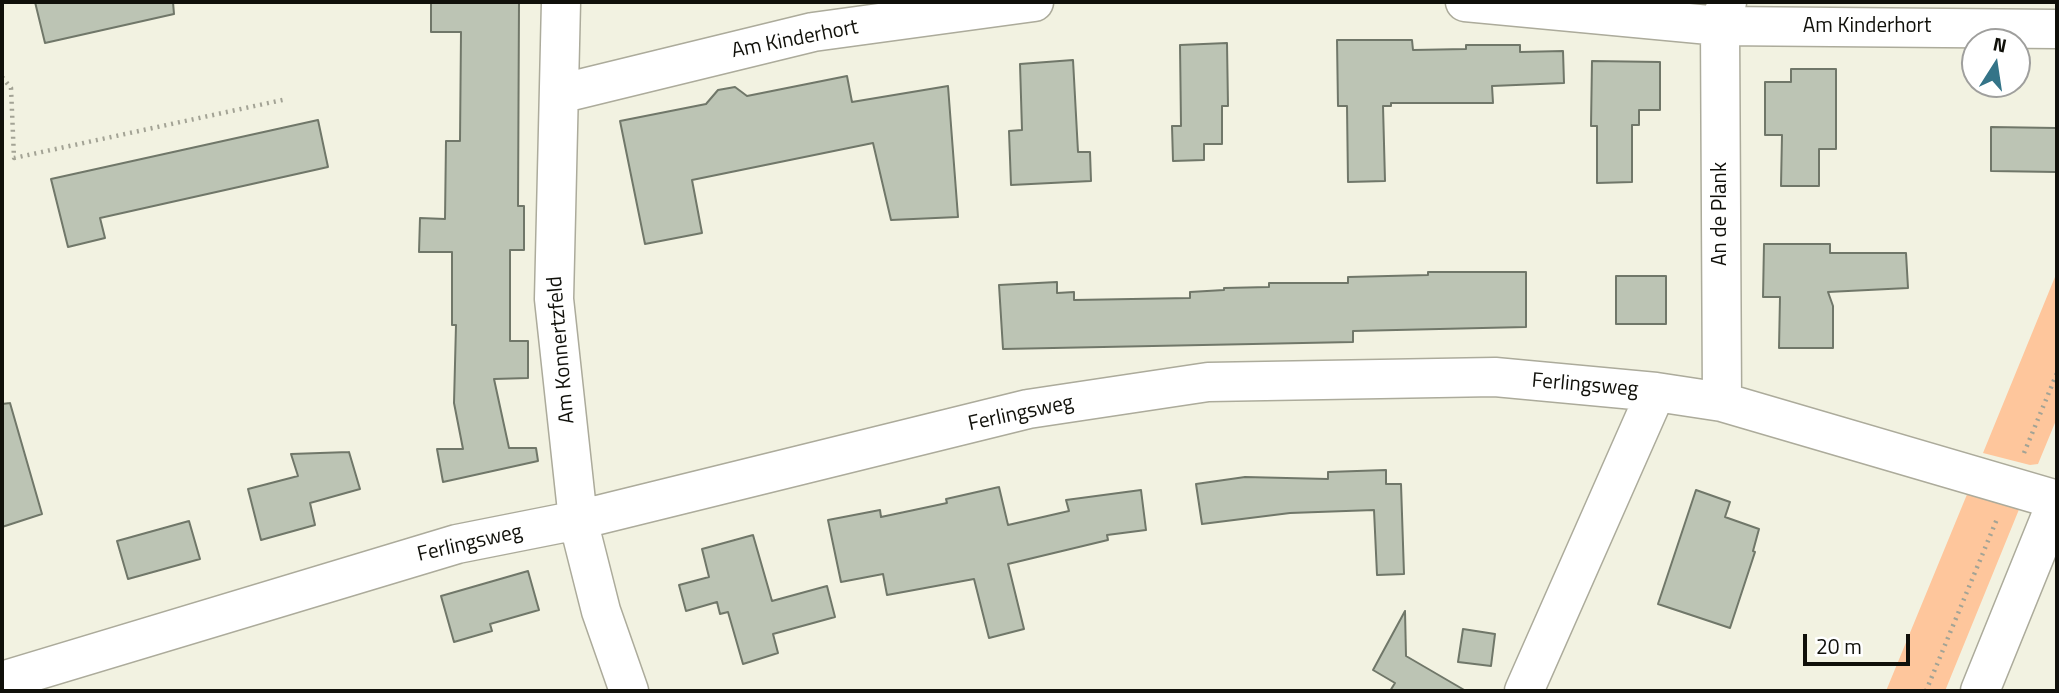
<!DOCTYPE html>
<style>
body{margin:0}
#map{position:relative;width:2059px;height:693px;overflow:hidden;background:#f2f2e1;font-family:"Titillium Web",sans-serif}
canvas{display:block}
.frame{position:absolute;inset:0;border:4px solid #10100a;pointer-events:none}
.north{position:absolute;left:1961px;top:28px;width:70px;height:70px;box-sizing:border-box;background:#fff;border:2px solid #9f9f9d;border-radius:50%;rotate:12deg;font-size:19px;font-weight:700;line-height:28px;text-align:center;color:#10100a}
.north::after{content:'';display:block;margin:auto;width:24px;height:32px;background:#347488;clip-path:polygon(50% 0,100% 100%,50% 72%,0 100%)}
.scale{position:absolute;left:1803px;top:634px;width:107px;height:32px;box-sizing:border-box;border:4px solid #10100a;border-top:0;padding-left:9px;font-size:21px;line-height:24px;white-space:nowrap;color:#10100a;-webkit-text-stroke:5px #fff;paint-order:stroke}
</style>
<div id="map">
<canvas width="2059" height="693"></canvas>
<div class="frame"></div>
<div class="north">N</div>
<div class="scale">20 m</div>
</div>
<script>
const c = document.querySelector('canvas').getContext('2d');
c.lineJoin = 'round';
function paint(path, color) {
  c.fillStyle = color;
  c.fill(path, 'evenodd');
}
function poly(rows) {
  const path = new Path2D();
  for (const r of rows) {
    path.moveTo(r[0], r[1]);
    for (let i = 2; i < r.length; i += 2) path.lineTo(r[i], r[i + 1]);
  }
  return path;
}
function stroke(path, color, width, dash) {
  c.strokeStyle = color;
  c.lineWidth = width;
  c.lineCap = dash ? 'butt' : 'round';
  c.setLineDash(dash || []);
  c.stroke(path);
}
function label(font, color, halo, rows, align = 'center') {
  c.font = font + ' "Titillium Web",sans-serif';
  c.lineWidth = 5;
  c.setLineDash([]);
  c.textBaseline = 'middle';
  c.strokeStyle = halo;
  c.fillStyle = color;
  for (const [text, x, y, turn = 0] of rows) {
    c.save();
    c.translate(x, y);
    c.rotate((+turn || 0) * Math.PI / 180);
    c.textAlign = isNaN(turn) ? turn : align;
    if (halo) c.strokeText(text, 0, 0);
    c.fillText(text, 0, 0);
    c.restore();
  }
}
paint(poly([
 [2057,272,2057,418,2038,464,2030,465,1983,453],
 [1968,492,2020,507,1945,691,1886,691]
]), '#fec69c');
const building = poly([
 [35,2,173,2,174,14,45,43,35,2],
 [431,2,519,2,518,206,524,206,524,250,510,250,510,341,528,341,528,378,494,379,509,448,536,448,538,461,443,482,437,449,463,449,454,403,456,325,452,325,452,252,419,252,420,218,445,219,446,141,460,141,461,32,431,32,431,2],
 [1337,40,1412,40,1413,50,1466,49,1466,45,1520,45,1520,52,1563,51,1564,83,1492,86,1493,103,1391,103,1391,106,1383,106,1385,181,1348,182,1347,106,1338,106,1337,40],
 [1227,43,1228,106,1222,106,1222,144,1204,144,1204,160,1173,161,1172,126,1181,126,1180,45,1227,43],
 [1073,60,1078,152,1090,152,1091,181,1011,185,1009,131,1022,130,1020,64,1073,60],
 [1592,61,1660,62,1660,110,1639,110,1639,125,1632,125,1632,182,1597,183,1597,126,1591,126,1592,61],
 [1791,69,1836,69,1836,149,1819,149,1819,186,1781,186,1782,135,1765,135,1765,82,1791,82,1791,69],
 [847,76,852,102,948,86,958,217,891,220,873,143,692,180,702,233,645,244,620,121,706,104,718,90,735,87,747,96,847,76],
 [318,120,328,167,100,218,105,238,68,247,51,179,318,120],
 [1991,127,2056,128,2056,172,1991,171,1991,127],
 [1764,244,1830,244,1830,253,1906,253,1908,288,1828,292,1833,306,1833,348,1779,348,1780,297,1763,297,1764,244],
 [1428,272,1526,272,1526,327,1353,331,1353,342,1003,349,999,285,1057,282,1057,293,1074,292,1074,300,1190,298,1190,292,1224,290,1224,288,1269,287,1269,283,1348,283,1348,277,1428,275,1428,272],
 [1616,276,1666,276,1666,324,1616,324,1616,276],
 [10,403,42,514,2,527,2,404,10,403],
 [349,452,360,489,310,503,315,525,261,540,248,489,298,476,291,454,349,452],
 [1386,470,1386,484,1401,484,1404,574,1377,575,1374,510,1290,513,1202,524,1196,484,1245,477,1328,479,1328,472,1386,470],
 [999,487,1008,525,1069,511,1066,500,1141,490,1146,530,1107,535,1108,540,1008,564,1024,629,989,638,974,579,887,595,883,574,841,582,828,520,880,510,881,517,947,503,946,499,999,487],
 [1696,490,1730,502,1725,517,1759,529,1753,551,1755,552,1730,628,1658,604,1696,490],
 [189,521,200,559,128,579,117,541,189,521],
 [753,535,772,601,827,586,835,617,773,634,778,653,743,664,728,612,720,614,717,602,686,611,679,585,709,577,702,549,753,535],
 [528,571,539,610,490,624,492,631,454,642,441,596,528,571],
 [1405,611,1406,656,1466,691,1390,691,1395,683,1373,670,1405,611],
 [1463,629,1495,634,1491,666,1458,662,1463,629]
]);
paint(building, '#bcc4b4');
stroke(building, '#707769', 2);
const minor = poly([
 [561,2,554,299,578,520,601,611,629,691],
 [1465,2,1720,26,2057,29],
 [559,94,813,32,1034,2],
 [1722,402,1720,26,1727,2],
 [2,681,457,544,578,520,1028,409,1208,382,1495,377,1656,392,1722,402,2057,500],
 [1524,691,1656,392],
 [1980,691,2057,501]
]);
stroke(minor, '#acab9b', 41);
stroke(poly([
 [2,77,11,88,14,158,287,99],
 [2024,453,2057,373],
 [1926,691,1997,519]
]), '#a3a395', 4.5, [2, 5]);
stroke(minor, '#fff', 38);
label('21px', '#10100a', '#fff', [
 ["Am Kinderhort",1867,27],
 ["Am Kinderhort",795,40,-11],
 ["An de Plank",1721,214,-90],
 ["Am Konnertzfeld",562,350,-95],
 ["Ferlingsweg",1585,386,5],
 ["Ferlingsweg",1021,414,-12],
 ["Ferlingsweg",470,544,-13]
]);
</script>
